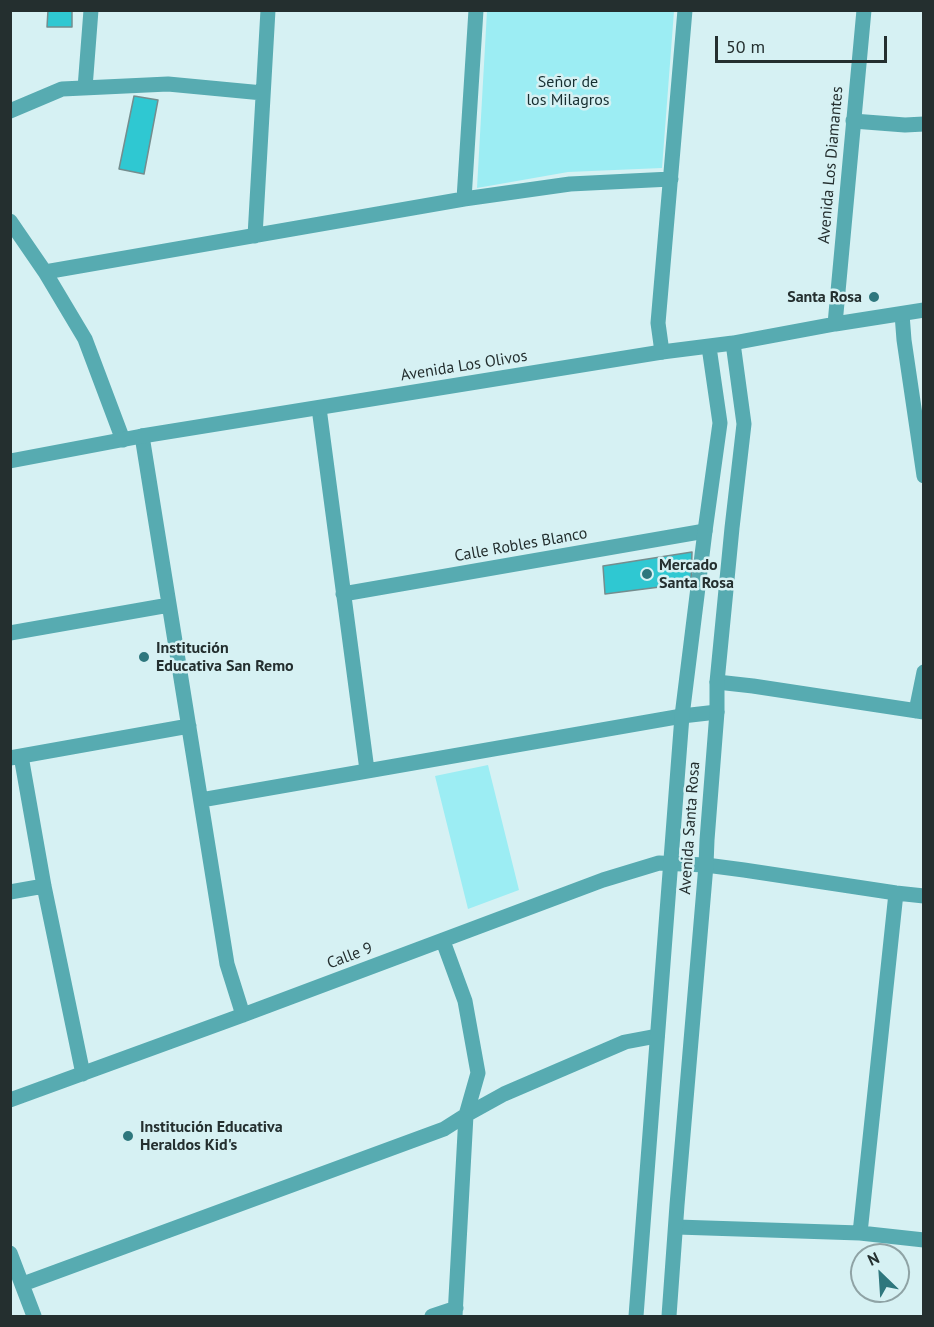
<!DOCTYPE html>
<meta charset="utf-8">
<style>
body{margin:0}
#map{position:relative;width:934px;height:1327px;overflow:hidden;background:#d6f1f3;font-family:"PT Sans",sans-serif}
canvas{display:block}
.frame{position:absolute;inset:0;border:12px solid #242f2f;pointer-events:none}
.north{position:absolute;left:850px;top:1243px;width:60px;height:60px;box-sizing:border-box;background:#d6f1f3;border:2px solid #8fa3a5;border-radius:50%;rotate:335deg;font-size:16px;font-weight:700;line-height:24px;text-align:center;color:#242f2f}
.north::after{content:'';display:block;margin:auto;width:21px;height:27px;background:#2e777d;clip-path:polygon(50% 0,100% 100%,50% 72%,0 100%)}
.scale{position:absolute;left:715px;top:36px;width:172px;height:27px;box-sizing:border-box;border:3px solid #242f2f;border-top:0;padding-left:8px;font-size:18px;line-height:21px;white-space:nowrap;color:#242f2f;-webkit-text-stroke:4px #d6f1f3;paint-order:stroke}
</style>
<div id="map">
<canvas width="934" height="1327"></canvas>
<div class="frame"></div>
<div class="north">N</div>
<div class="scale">50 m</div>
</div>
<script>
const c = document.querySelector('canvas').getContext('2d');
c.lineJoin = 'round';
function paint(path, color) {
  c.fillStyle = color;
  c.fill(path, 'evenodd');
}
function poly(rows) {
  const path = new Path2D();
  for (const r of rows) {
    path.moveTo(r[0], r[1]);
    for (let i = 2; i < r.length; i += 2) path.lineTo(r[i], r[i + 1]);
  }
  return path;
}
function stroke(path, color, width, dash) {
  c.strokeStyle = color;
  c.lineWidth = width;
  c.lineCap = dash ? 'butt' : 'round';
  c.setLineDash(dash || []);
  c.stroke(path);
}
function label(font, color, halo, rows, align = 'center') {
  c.font = font + ' "PT Sans",sans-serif';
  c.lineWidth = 5;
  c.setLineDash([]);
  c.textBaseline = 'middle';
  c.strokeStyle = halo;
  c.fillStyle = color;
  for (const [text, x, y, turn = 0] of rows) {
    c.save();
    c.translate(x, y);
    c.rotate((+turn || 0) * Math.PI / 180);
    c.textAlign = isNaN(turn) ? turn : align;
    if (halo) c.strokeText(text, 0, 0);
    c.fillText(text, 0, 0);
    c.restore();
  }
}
paint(poly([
 [487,11,674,11,662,168,568,172,477,188],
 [488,765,519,890,468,909,435,776]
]), '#9cedf3');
const building = poly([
 [48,10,72,10,72,27,47,27,48,10],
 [134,96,158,100,144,174,119,169,134,96],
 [692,552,691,583,605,594,603,566,692,552]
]);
paint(building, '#2fc8d2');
stroke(building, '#748d8e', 1.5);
stroke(poly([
 [85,88,91,10],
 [10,111,62,89,168,84,263,93],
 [853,121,905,125,924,124],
 [464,199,476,10],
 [10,221,45,272,85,339,123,440],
 [255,236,268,10],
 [45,272,464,199,570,184,671,179],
 [902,314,904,340,924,476],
 [662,352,658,323,685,10],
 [319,408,367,770],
 [142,436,227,964,243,1015],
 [343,594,705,531],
 [10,633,169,605],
 [717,682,753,686,924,712],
 [916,711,924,672],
 [21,756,44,886,83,1074],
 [10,758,189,726],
 [201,800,682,716,717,712],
 [10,892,44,886],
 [443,941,465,1001,478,1073,466,1115,455,1316],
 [10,1100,243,1015,603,880,659,863,706,865,744,870,896,893,924,896],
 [677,1227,860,1233,924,1240],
 [860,1233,896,893],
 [10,1253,34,1316],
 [23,1284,444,1129,466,1115,504,1094,625,1042,657,1036],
 [432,1316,456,1308]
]), '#57abb1', 15);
stroke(poly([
 [835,324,864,10],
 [10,461,142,436,662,352,733,343,835,324,924,310],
 [636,1316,682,716,705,531,720,423,709,347],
 [669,1316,677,1205,706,865,707,840,717,712,717,682,732,528,744,424,733,343]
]), '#57abb1', 15);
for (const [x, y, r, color] of [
 [874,297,6,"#2e777d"],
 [647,574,6,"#2e777d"],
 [144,657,6,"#2e777d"],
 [128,1136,6,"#2e777d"]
]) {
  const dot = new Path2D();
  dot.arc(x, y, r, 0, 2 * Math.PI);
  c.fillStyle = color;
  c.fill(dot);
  stroke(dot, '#d6f1f3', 2);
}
label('16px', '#162e30', '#d6f1f3', [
 ["Señor de",568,82],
 ["los Milagros",568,100]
]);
label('16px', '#242f2f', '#d6f1f3', [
 ["Avenida Los Diamantes",831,165,-85],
 ["Avenida Los Olivos",464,366,-9],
 ["Calle Robles Blanco",521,545,-10],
 ["Avenida Santa Rosa",690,828,-86],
 ["Calle 9",350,956,-21]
]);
label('bold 16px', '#242f2f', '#d6f1f3', [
 ["Santa Rosa",862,297,"right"],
 ["Mercado",659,565],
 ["Santa Rosa",659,583],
 ["Institución",156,648],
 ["Educativa San Remo",156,666],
 ["Institución Educativa",140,1127],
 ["Heraldos Kid's",140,1145]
], 'left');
</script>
